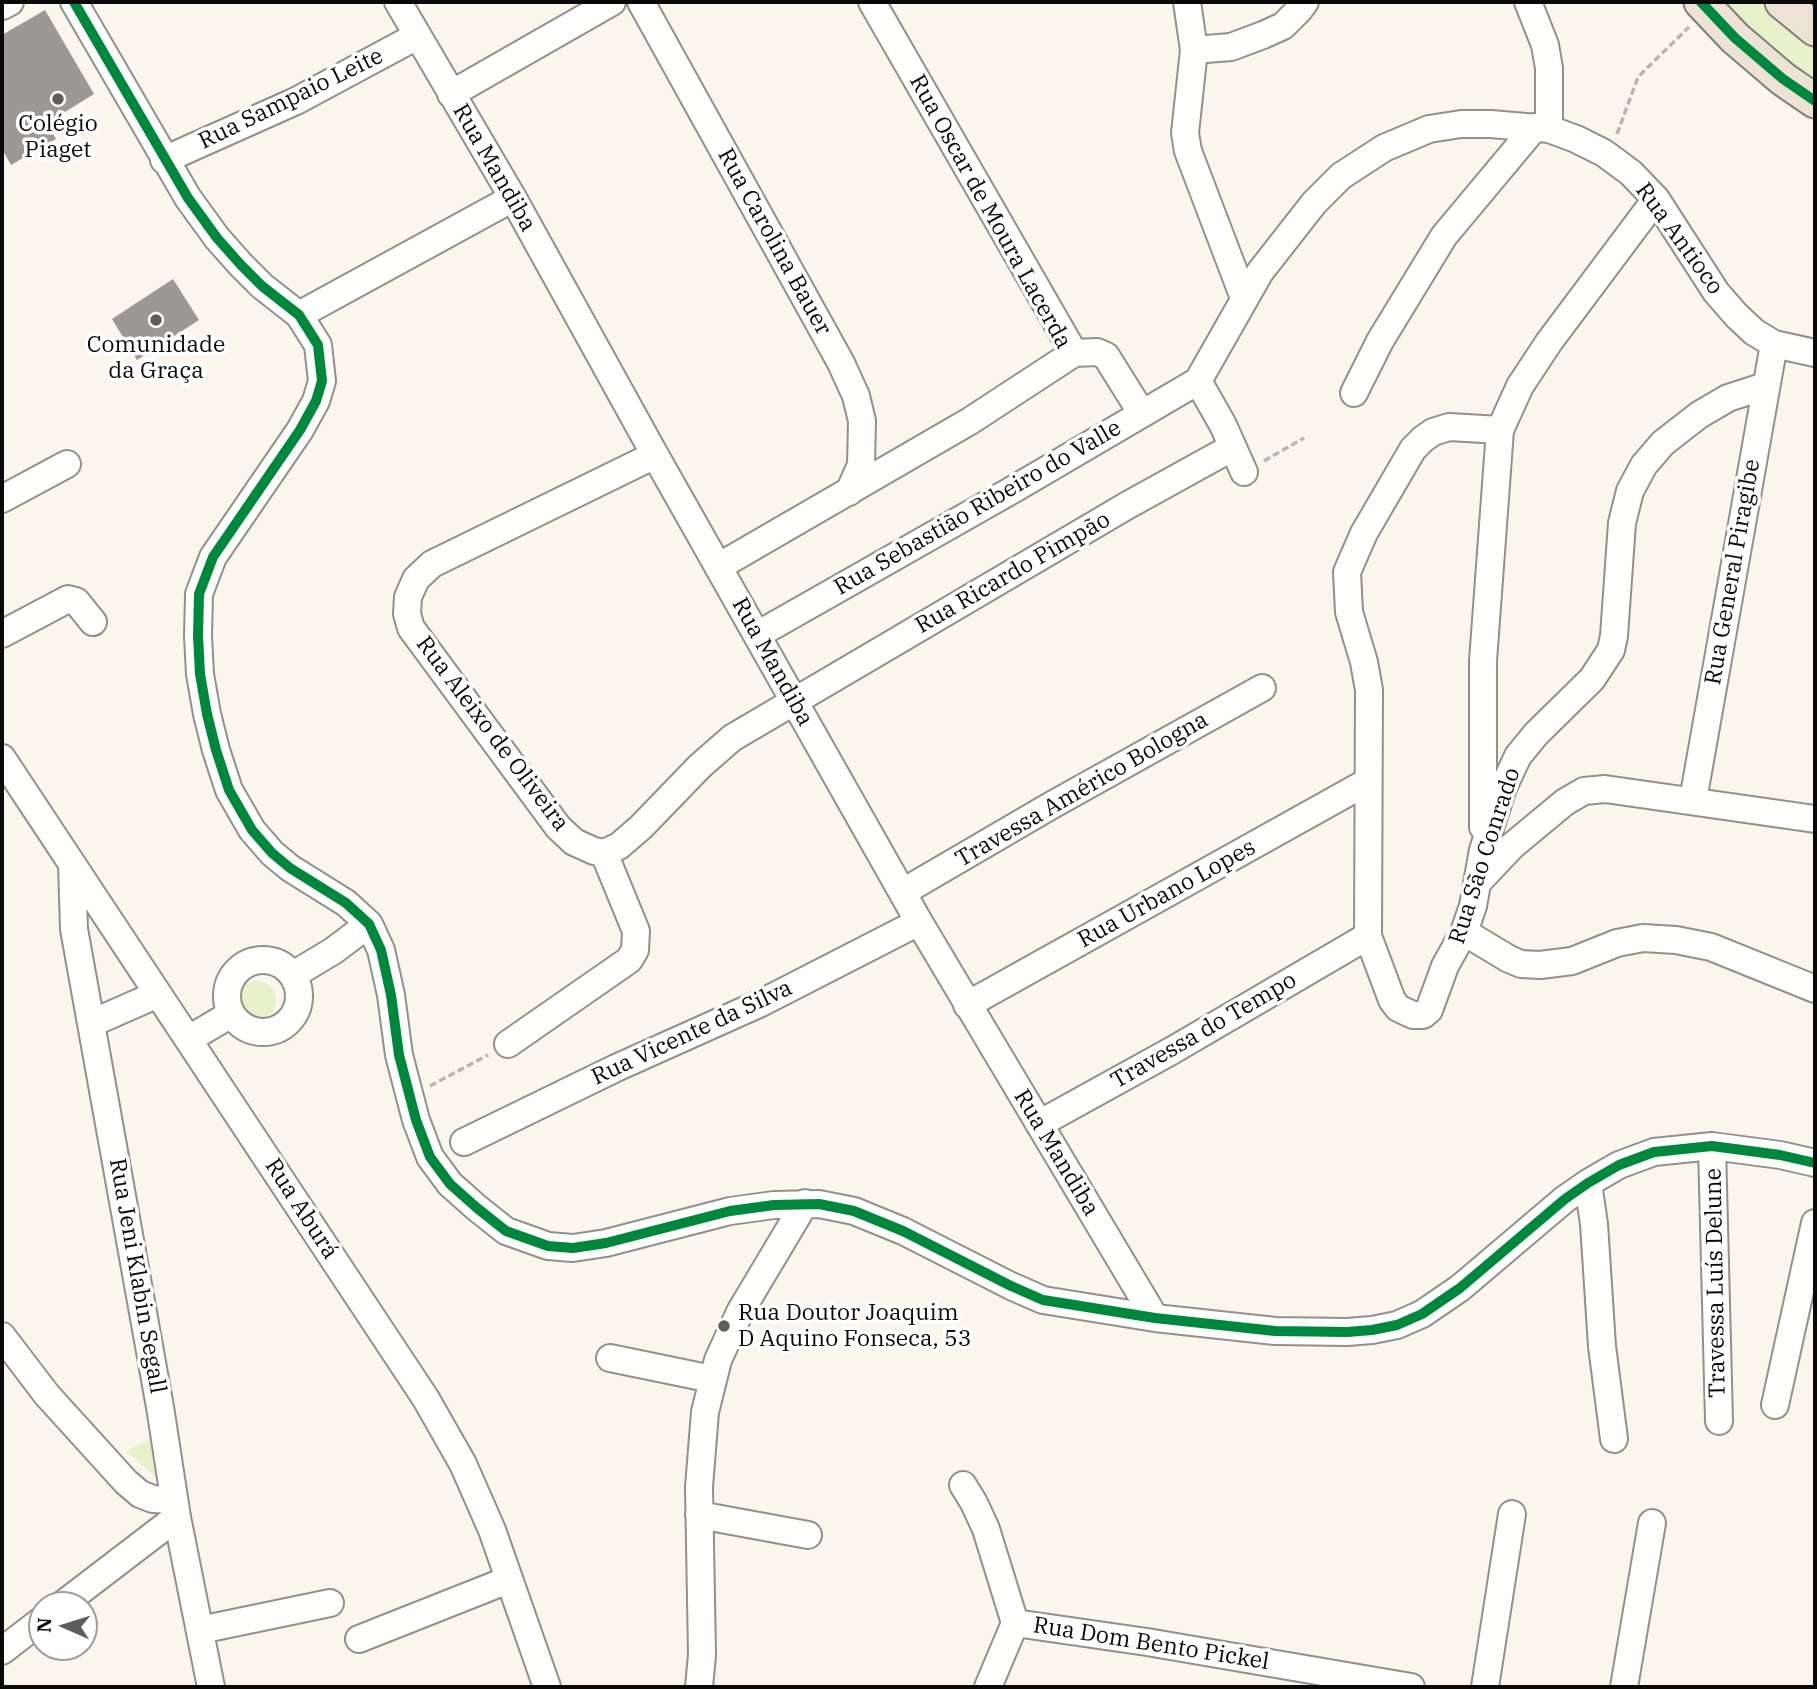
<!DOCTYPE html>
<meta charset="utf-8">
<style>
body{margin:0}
#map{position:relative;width:1817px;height:1689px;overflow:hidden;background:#faf6ed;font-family:"IBM Plex Serif",serif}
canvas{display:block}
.frame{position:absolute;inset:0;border:4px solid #0a0a0a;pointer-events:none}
.north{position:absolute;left:28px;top:1591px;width:70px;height:70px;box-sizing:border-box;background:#fff;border:2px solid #9d9d9d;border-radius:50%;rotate:273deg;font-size:19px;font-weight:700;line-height:28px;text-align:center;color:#0a0a0a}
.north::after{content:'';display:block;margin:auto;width:24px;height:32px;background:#5e5d59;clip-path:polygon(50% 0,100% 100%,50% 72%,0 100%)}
</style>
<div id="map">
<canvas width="1817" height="1689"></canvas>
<div class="frame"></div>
<div class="north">N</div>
</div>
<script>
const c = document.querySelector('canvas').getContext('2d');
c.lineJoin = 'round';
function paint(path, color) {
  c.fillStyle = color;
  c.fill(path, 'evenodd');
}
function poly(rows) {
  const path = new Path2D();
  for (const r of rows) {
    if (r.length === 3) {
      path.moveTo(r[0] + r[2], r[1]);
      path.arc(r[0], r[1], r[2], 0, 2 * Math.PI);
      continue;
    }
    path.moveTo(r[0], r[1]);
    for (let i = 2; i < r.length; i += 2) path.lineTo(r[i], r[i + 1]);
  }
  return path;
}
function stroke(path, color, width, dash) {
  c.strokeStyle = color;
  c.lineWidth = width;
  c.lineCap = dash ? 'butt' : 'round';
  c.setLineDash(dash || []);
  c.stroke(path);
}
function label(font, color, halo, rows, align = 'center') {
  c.font = font + ' "IBM Plex Serif",serif';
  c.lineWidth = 7;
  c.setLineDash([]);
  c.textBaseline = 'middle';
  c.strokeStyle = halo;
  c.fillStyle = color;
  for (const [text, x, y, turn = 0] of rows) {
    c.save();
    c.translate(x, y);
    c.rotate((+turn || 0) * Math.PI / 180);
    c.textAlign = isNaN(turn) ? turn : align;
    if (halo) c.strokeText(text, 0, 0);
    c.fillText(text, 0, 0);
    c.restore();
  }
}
paint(poly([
 [1722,2,1769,2,1815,38,1815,85,1760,43],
 [257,1000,19],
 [150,1439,160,1480,126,1451]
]), '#e7f1ca');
paint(poly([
 [45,10,94,94,47,123,56,139,11,165,2,149,2,35],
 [173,279,199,320,137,360,112,319]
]), '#9c9894');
const minor = poly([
 [74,2,188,198,217,238,241,265,262,286,299,315,318,345,322,381,316,401,300,430,213,557,199,594,198,636,200,674,207,714,216,750,229,790,252,830,272,853,290,868,346,903,369,924,381,950,391,995,399,1055,416,1120,430,1157,450,1184,477,1208,506,1231,548,1246,573,1248,606,1243,730,1211,774,1205,819,1204,854,1211,903,1231,1011,1286,1043,1300,1155,1318,1275,1331,1347,1332,1372,1330,1397,1325,1422,1314,1460,1288,1565,1199,1588,1183,1619,1165,1654,1152,1712,1146,1780,1155,1815,1163],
 [398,2,513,198,655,455,919,922,1155,1318],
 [641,2,841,363,856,396,862,421,861,465,849,492],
 [1187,2,1194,50,1185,133,1188,151,1244,298],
 [1528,2,1545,45,1549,68,1549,129],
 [2,6,10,2],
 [1194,50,1231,47,1263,35,1283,26,1299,10,1305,2],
 [451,94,612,2],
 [164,160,296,101,417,36],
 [299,315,513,198],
 [1074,353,1097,352,1106,356,1141,412],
 [1198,381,1260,272,1314,203,1341,176,1384,148,1429,129,1461,124,1491,124,1549,129,1576,139,1604,153,1631,173,1656,199,1716,292,1736,315,1754,332,1774,344,1815,353],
 [1198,381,1223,425,1244,472],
 [1354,393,1380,341,1444,236,1535,127],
 [1500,430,1449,427,1433,432,1423,439,1413,449,1364,533,1347,572,1349,612,1364,662,1369,690,1368,936,1392,1000,1398,1008,1413,1015,1423,1015,1429,1010,1445,966,1464,932,1473,906,1483,850,1503,788,1518,756,1536,734,1592,679,1611,650,1614,636,1622,523,1630,491,1644,465,1663,443,1699,415,1728,398,1765,386],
 [655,455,432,564,416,579,408,597,407,614,411,628,558,827,574,842,594,851,604,853,619,846,641,827,700,766,732,738,1128,505,1233,447],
 [2,499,67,464],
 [718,567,970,421,1074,353,872,2],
 [2,634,68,599,76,601,93,622],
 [757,635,1014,489,1198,381],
 [2,758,426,1399,463,1464,492,1530,547,1687],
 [1693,800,1774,344],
 [1483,827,1483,661,1500,430,1520,386,1549,342,1656,199],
 [72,864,74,929,160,1407,177,1517,211,1687],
 [1478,882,1512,846,1565,802,1584,791,1605,789,1815,819],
 [903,892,1052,805,1262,688],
 [1464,932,1509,959,1521,964,1540,965,1572,961,1617,943,1643,938,1676,940,1711,947,1815,989],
 [263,996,36],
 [293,975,333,951,369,924],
 [967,1005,1367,782],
 [92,1023,158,994],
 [189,1039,231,1014],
 [508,1044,629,960,635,950,636,931,604,853],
 [1039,1124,1173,1050,1368,936],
 [464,1142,616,1068,761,1003,919,922],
 [1712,1146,1719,1421],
 [1588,1183,1594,1224,1602,1346,1614,1439],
 [2,1336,47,1395,126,1482,140,1494,153,1499,174,1500],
 [610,1358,712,1379],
 [1775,1405,1815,1223],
 [963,1485,974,1503,986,1529,1015,1623,988,1687],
 [699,1515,808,1535],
 [62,1605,177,1517],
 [1015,1623,1147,1642,1411,1687],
 [200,1630,330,1603],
 [359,1639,508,1580],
 [2,1651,42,1620],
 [699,1687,702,1655,699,1487,705,1412,718,1360,740,1312,805,1203],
 [1485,1687,1512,1514],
 [1624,1687,1652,1523]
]);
const major = poly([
 [1701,2,1735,38,1783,79,1815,101],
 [1782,2,1815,29]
]);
stroke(minor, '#92908c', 30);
stroke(major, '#7f7e7a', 37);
stroke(poly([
 [1617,134,1638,77,1689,27],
 [1264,461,1304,438],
 [430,1086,488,1055]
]), '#b7b6b5', 3.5, [7, 3.5]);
stroke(minor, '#fefefc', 26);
stroke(major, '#ece3d6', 33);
stroke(poly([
 [74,2,188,198,217,238,241,265,262,286,299,315,318,345,322,381,316,401,300,430,213,557,199,594,198,636,200,674,207,714,216,750,229,790,252,830,272,853,290,868,346,903,369,924,381,950,391,995,399,1055,416,1120,430,1157,450,1184,477,1208,506,1231,548,1246,573,1248,606,1243,730,1211,774,1205,819,1204,854,1211,903,1231,1011,1286,1043,1300,1155,1318,1275,1331,1347,1332,1372,1330,1397,1325,1422,1314,1460,1288,1565,1199,1588,1183,1619,1165,1654,1152,1712,1146,1780,1155,1815,1163],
 [1701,2,1735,38,1783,79,1815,101]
]), '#00873e', 10);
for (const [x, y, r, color] of [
 [58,99,7,"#5e5d59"],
 [156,320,7,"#5e5d59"],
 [724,1326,7,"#5e5d59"]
]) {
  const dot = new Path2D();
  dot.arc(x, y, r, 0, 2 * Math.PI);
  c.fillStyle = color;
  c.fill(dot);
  stroke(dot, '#fff', 2.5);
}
label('23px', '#0a0a0a', '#fff', [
 ["Rua Sampaio Leite",291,99,-26],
 ["Rua Mandiba",494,168,60],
 ["Rua Oscar de Moura Lacerda",990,212,61],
 ["Rua Antioco",1679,239,54],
 ["Rua Carolina Bauer",774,242,61],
 ["Rua Sebastião Ribeiro do Valle",978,508,-30],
 ["Rua General Piragibe",1733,572,-80],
 ["Rua Ricardo Pimpão",1013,573,-30],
 ["Rua Mandiba",772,662,61],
 ["Rua Aleixo de Oliveira",492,734,53],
 ["Travessa Américo Bologna",1082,790,-30],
 ["Rua São Conrado",1485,856,-72],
 ["Rua Urbano Lopes",1167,894,-29],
 ["Travessa do Tempo",1204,1031,-30],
 ["Rua Vicente da Silva",692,1033,-25],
 ["Rua Mandiba",1056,1153,59],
 ["Rua Aburá",301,1209,57],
 ["Rua Jeni Klabin Segall",137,1276,80],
 ["Travessa Luís Delune",1716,1283,-91],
 ["Rua Dom Bento Pickel",1151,1644,9]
]);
label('23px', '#0a0a0a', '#fff', [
 ["Colégio",58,124],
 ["Piaget",58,150],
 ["Comunidade",156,345],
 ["da Graça",156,371],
 ["Rua Doutor Joaquim",738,1313,"left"],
 ["D Aquino Fonseca, 53",738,1339,"left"]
]);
</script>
